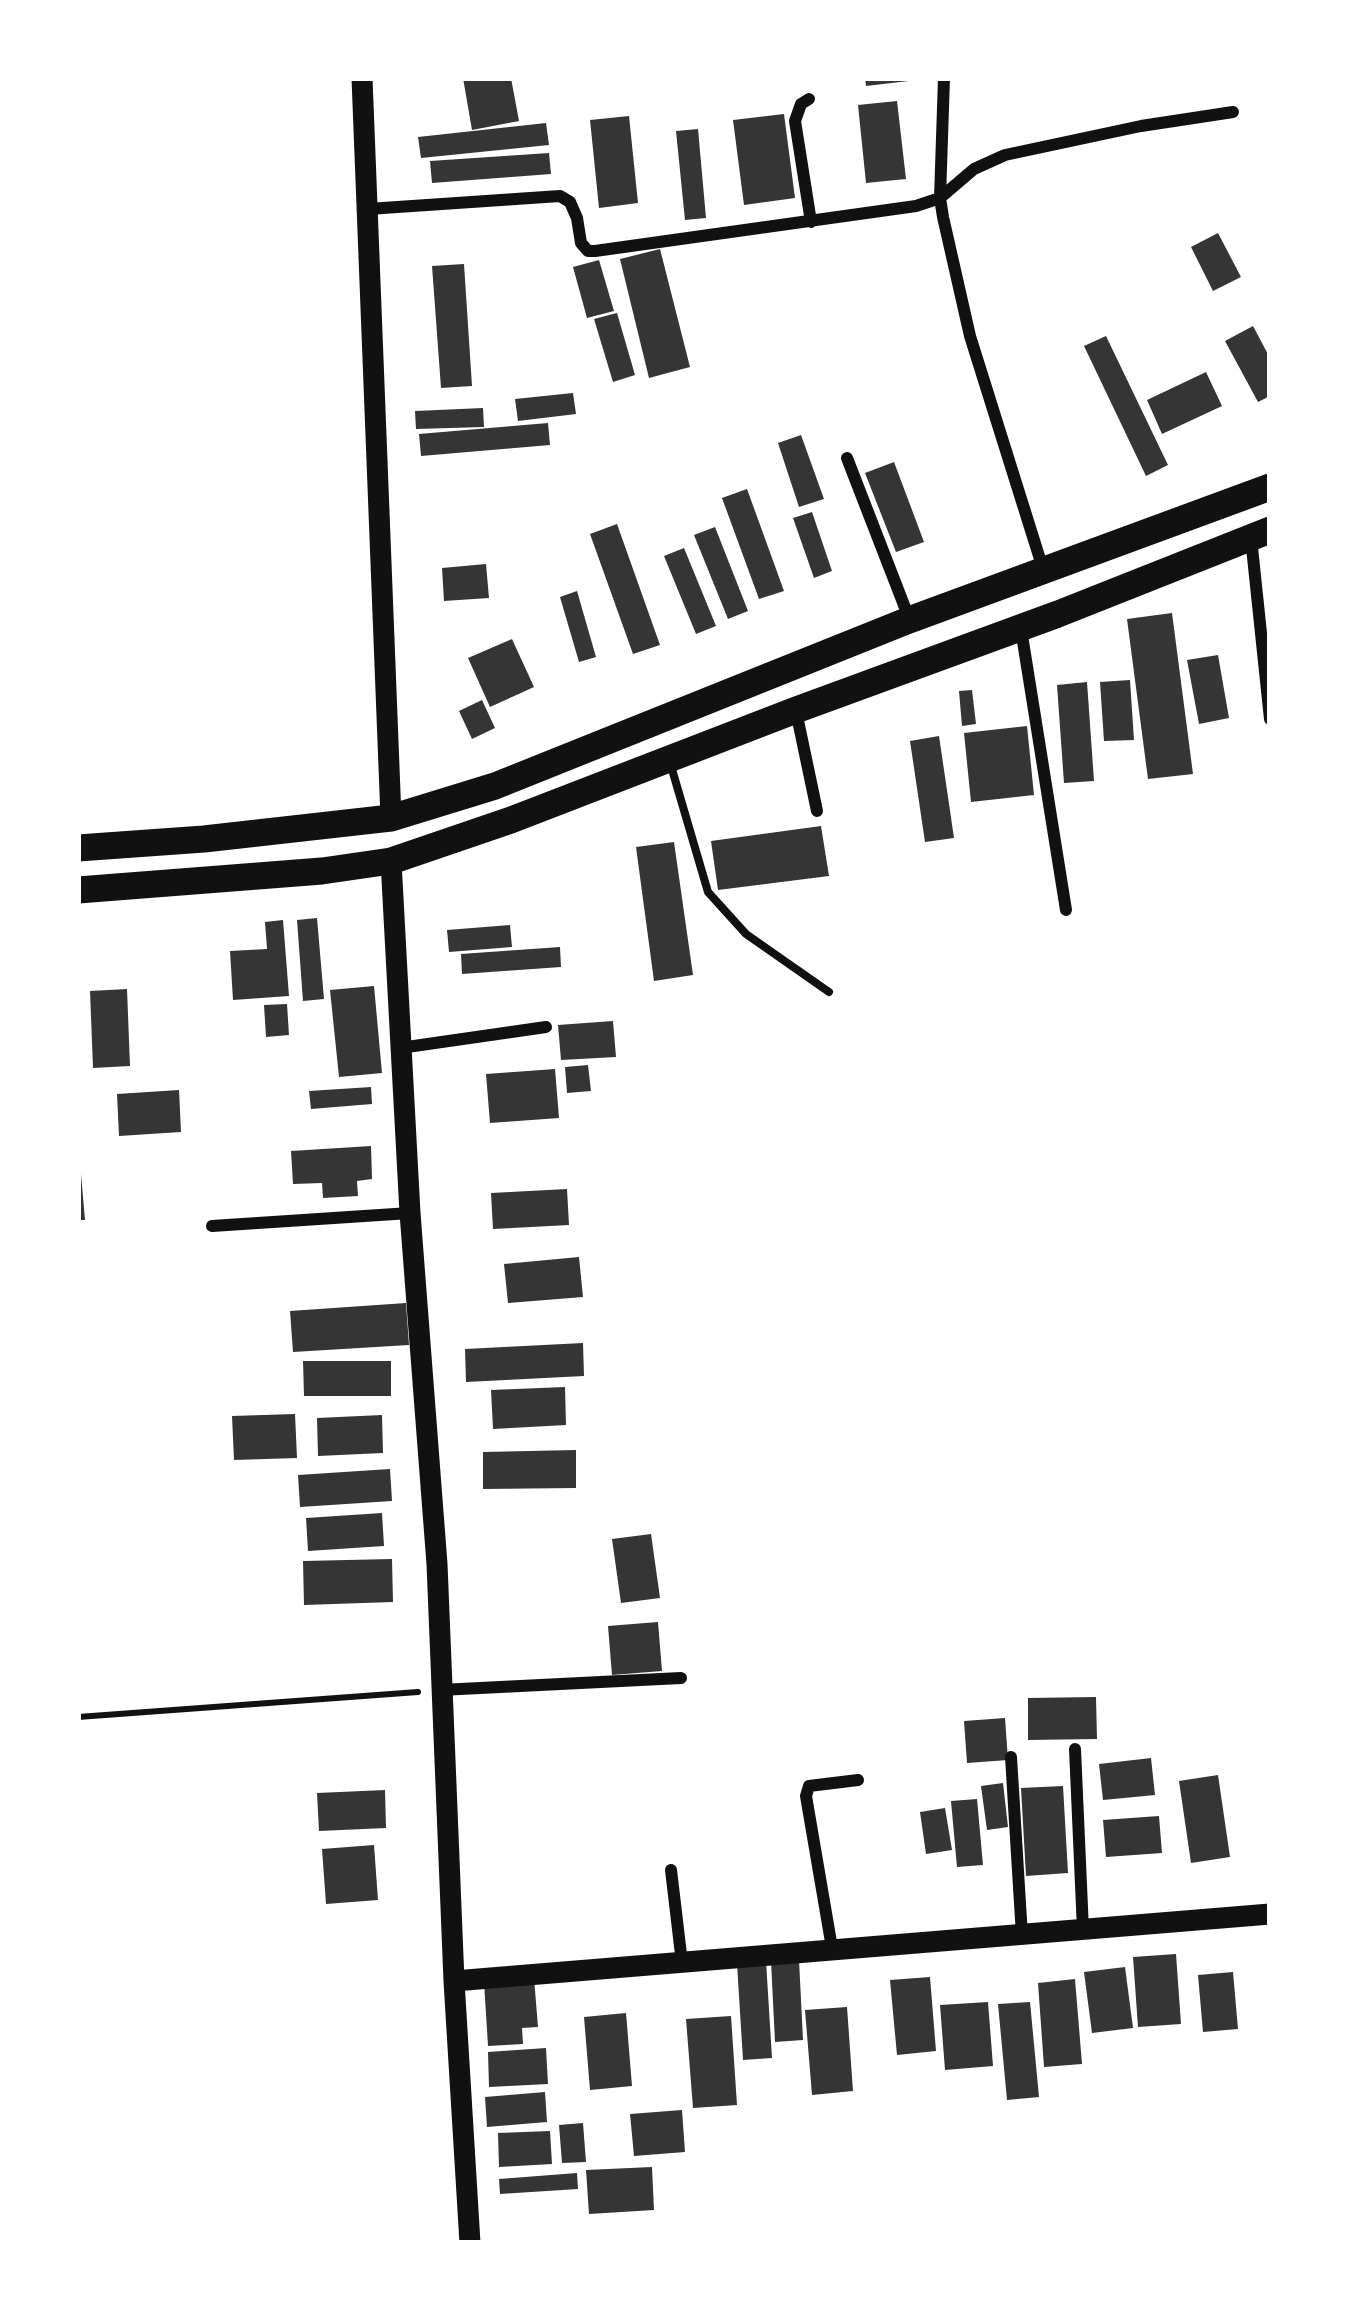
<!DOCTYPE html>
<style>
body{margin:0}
#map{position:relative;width:1348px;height:2321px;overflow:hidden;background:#fff;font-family:"IBM Plex Sans",sans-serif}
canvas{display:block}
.frame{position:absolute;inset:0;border:81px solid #fff;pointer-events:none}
</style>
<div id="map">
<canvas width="1348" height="2321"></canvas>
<div class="frame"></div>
</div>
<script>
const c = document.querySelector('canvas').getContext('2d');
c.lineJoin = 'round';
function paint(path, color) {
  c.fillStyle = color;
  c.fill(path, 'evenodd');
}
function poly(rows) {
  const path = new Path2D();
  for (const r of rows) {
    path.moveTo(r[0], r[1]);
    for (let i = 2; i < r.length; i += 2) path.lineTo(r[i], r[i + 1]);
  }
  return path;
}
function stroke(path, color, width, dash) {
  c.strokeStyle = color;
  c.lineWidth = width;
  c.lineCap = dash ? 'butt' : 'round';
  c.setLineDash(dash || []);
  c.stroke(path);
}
paint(poly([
 [463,78,511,78,519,121,472,130],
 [865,78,909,78,909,81,866,86],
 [897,101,906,179,866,183,858,105],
 [784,114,795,198,744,205,733,120],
 [629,116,638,203,599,208,590,120],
 [546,123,549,145,421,158,418,137],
 [698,129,706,218,685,220,676,131],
 [549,153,551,174,432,183,430,161],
 [1218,233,1241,277,1213,291,1191,247],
 [660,249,690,367,649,378,620,259],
 [599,260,614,311,587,318,573,267],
 [464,264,472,386,441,388,432,266],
 [617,313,635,375,613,382,594,319],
 [1253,326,1270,358,1270,396,1258,402,1225,341],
 [1106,336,1168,465,1146,476,1084,346],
 [1206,372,1222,406,1162,434,1147,400],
 [573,393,576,414,518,421,515,399],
 [483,408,484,427,416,429,415,411],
 [548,423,550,445,421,456,419,434],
 [801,435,824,499,799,507,778,443],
 [894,462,924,542,896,552,865,473],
 [747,489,784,591,759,599,722,498],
 [812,512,832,571,814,578,793,518],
 [617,524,660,645,633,654,590,534],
 [715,527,748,611,728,619,694,535],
 [684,548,716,626,696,634,664,556],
 [486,564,489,598,444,601,442,568],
 [577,591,596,657,579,662,560,597],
 [1172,613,1193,774,1148,779,1127,619],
 [512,639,534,687,490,707,468,658],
 [1218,655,1229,718,1199,724,1187,660],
 [1130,680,1134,740,1104,741,1100,682],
 [1087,682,1094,781,1064,783,1057,685],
 [972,690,976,724,962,726,959,691],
 [482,700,495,728,472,739,459,711],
 [1027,726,1034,795,971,802,964,733],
 [939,736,954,838,925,842,910,741],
 [821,826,829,876,718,890,711,841],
 [674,842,693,975,654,981,636,847],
 [317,918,324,999,303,1001,297,920],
 [283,920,289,996,233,1000,230,951,267,949,265,922],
 [510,925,512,947,449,952,447,930],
 [560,947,561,967,462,974,461,954],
 [374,986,382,1073,339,1077,330,990],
 [127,989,130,1066,93,1068,90,991],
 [287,1004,289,1035,266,1037,264,1005],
 [613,1021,616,1057,561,1060,558,1025],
 [588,1065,591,1091,567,1093,565,1067],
 [555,1069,559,1118,490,1123,486,1074],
 [371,1087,372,1104,311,1109,309,1091],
 [179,1090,181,1132,119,1136,117,1094],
 [371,1146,372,1179,357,1181,358,1196,323,1198,322,1183,293,1184,291,1151],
 [78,1174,81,1174,85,1220,78,1220],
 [567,1189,569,1225,493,1229,491,1193],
 [579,1257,583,1297,508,1303,504,1264],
 [406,1303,409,1345,293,1352,290,1311],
 [583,1343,584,1376,466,1382,465,1349],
 [303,1361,391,1361,391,1396,304,1396],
 [565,1387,566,1425,493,1429,491,1390],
 [295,1414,297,1458,234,1460,232,1416],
 [382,1415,383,1453,318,1456,317,1418],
 [576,1450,576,1488,483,1489,483,1452],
 [390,1469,392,1501,300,1507,298,1475],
 [382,1513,384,1546,308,1551,306,1518],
 [651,1534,660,1598,621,1603,612,1539],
 [392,1559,393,1602,304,1605,303,1561],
 [658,1622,662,1671,612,1675,608,1626],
 [1096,1697,1097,1739,1028,1740,1028,1698],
 [1005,1718,1008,1760,967,1763,964,1721],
 [1151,1758,1155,1795,1103,1800,1099,1764],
 [1218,1775,1230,1857,1191,1863,1179,1781],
 [1003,1783,1008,1827,987,1830,981,1786],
 [1063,1786,1068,1873,1026,1876,1021,1788],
 [385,1790,386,1828,319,1831,317,1793],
 [977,1799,983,1865,957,1867,951,1801],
 [945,1808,952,1850,926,1854,920,1812],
 [1159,1816,1162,1853,1106,1857,1103,1820],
 [374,1845,378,1900,326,1904,322,1849],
 [1176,1954,1181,2024,1138,2027,1133,1957],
 [799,1960,803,2040,775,2042,771,1961],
 [766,1961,772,2058,743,2060,737,1964],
 [1125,1967,1133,2028,1092,2033,1084,1972],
 [1233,1972,1238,2029,1203,2032,1198,1975],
 [930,1977,936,2051,897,2055,890,1980],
 [534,1978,538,2027,522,2028,523,2044,488,2046,484,1982],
 [1075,1979,1082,2064,1044,2067,1038,1983],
 [988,2002,993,2066,945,2070,940,2005],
 [1030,2002,1039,2097,1007,2100,998,2004],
 [847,2007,853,2091,812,2095,805,2010],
 [626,2013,632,2086,590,2090,584,2017],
 [731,2016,737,2105,693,2108,686,2019],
 [546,2048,548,2084,489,2087,488,2052],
 [545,2092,547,2122,487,2127,485,2097],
 [682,2110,685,2152,634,2156,630,2114],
 [583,2123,586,2162,562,2163,559,2125],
 [550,2131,552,2164,499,2167,498,2133],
 [652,2167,654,2210,589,2214,586,2170],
 [577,2173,578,2189,500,2194,499,2179]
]), '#353535');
stroke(poly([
 [78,1717,418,1692]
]), '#111', 6);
stroke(poly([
 [671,766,708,892,746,934,829,992]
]), '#111', 8);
stroke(poly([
 [944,78,940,198,943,217,970,336,1044,572],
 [809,99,801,104,795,121,811,222],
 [368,209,560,196,570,202,577,218,581,243,588,251,595,251,916,206,940,198,974,169,1005,155,1141,126,1233,112],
 [847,458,909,618],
 [1251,538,1270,719],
 [1021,629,1066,910],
 [796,711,817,811],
 [400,1048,546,1027],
 [212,1226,410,1213],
 [440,1690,681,1678],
 [1075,1749,1083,1930],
 [1011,1757,1022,1936],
 [671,1870,682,1963],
 [832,1948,806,1796,809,1786,858,1780]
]), '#111', 12);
stroke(poly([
 [362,78,391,818],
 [391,861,410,1213,437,1564,454,1981,470,2243],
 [454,1981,1270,1914]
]), '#111', 21);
stroke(poly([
 [78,848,204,839,391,818,495,786,909,620,1270,487],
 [78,890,322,871,391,861,511,820,796,710,1058,614,1270,530]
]), '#111', 27);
</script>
